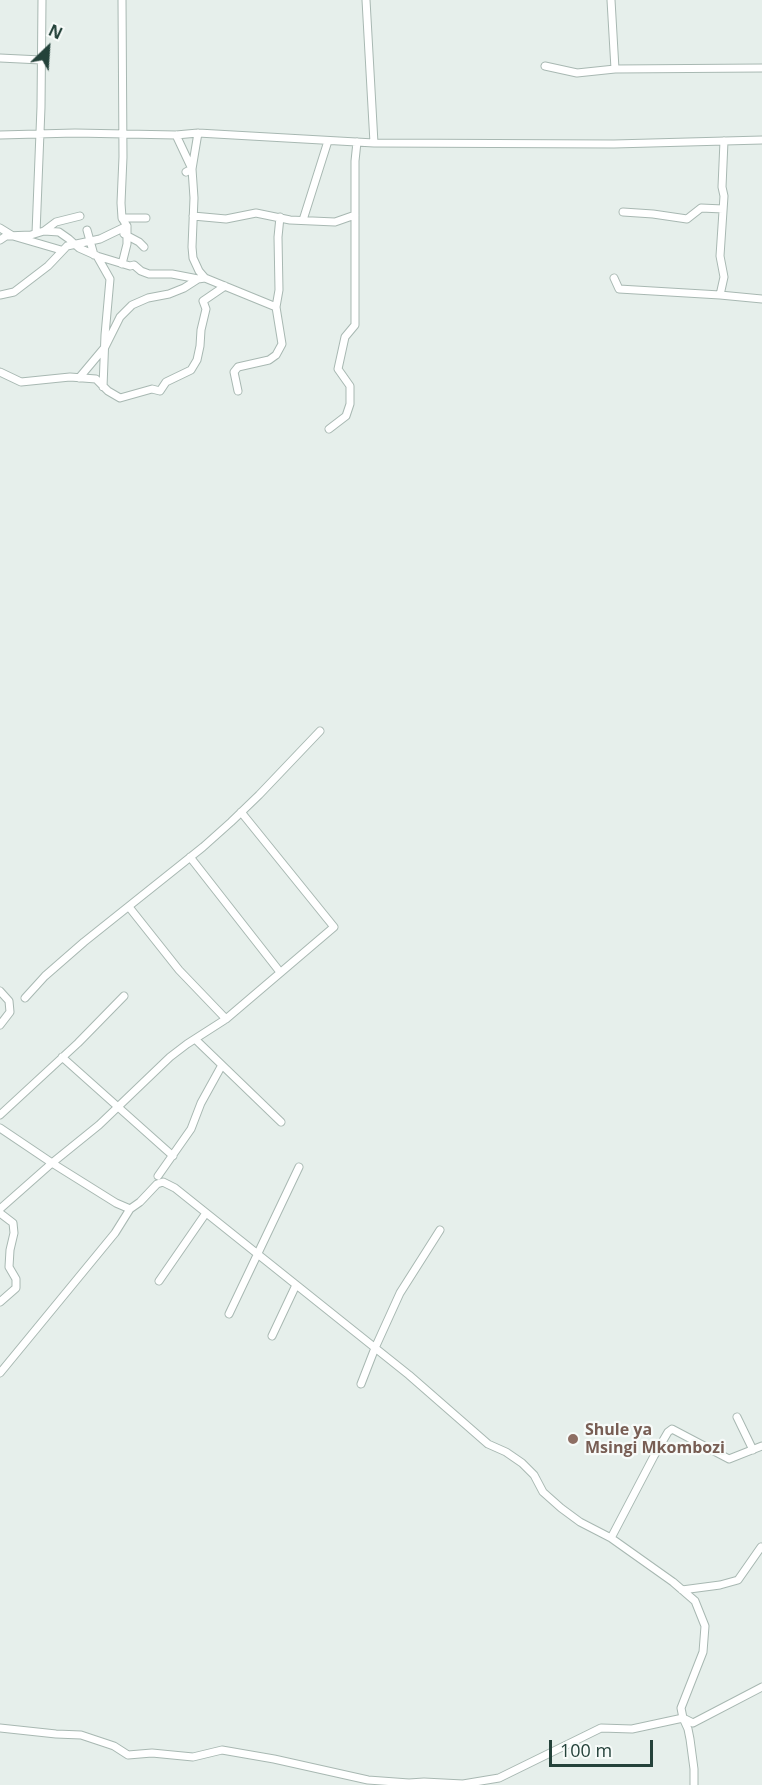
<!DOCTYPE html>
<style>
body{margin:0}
#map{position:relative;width:762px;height:1785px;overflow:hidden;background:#e6efeb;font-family:"Open Sans",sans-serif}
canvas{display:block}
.north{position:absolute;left:18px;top:18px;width:60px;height:60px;-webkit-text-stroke:4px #f7fbf9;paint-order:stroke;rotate:25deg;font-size:16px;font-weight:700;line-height:24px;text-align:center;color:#24423a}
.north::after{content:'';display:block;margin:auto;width:21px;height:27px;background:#24423a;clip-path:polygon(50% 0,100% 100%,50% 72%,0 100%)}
.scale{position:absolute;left:549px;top:1740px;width:104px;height:27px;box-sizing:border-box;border:3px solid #24423a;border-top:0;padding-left:8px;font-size:18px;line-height:21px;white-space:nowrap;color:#24423a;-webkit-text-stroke:4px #f7fbf9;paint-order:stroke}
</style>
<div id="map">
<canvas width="762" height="1785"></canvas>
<div class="north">N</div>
<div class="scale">100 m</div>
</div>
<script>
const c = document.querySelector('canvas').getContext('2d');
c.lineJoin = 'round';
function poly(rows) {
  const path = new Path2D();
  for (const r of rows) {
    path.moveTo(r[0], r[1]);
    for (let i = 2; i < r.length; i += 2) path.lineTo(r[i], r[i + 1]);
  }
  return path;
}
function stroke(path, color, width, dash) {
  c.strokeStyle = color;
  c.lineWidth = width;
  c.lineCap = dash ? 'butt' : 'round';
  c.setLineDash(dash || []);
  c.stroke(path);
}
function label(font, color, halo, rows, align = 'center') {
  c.font = font + ' "Open Sans",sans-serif';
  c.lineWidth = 4.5;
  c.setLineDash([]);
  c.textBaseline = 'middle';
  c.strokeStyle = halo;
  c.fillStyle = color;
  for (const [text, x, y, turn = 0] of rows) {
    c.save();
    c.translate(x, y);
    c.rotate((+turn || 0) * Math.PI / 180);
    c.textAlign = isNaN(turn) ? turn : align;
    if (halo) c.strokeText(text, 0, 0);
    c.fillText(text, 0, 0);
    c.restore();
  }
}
const minor = poly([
 [366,0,374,143],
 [611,0,615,69],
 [0,58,41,60],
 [545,66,577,73,615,69,762,68],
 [0,135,75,133,176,135,198,133,374,143,614,144,762,140],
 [176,135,192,169,194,198,192,247,193,258,199,271,205,278,276,307],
 [724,141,722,187,724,196,720,256,724,277,720,295,762,299],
 [186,172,192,169,198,133],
 [623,212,653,214,687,219,701,208,723,209],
 [193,216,226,219,256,213,290,220,335,222,355,215],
 [122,218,146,218],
 [303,220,328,141],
 [0,228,13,236,61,250],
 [87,230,94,255],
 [44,231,59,232,69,239,79,248,97,256,130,266,134,265,141,271,149,274,172,274,198,279,205,278],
 [36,233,41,107,42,0],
 [124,234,139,242,144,247],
 [0,240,6,236,31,235,44,231,56,222,80,216],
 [97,256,110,279,105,335,103,387],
 [122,264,127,244,127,226,122,218,121,203,123,157,122,0],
 [614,278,619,289,720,295],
 [0,295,14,292,48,266,67,246,100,239,127,226],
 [0,372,21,382,70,377,96,379,108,391,120,398,152,389,160,391,166,382,191,370,197,360,200,346,201,330,206,309,203,301,225,286],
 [79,378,105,347,120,317,132,305,148,298,169,294,184,288,198,279],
 [238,391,234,372,238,367,269,360,276,355,282,344,276,307,279,290,278,237,280,217],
 [329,429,346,416,350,404,350,386,338,369,345,337,355,325,355,161,357,142],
 [190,857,280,972],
 [129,907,179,970,226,1019],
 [0,991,9,1001,10,1012,0,1025],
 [25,998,45,976,84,942,203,847,231,822,259,795,320,731],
 [195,1039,281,1122],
 [62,1057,173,1156],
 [0,1115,78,1043,124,996],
 [0,1128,52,1163,116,1203,130,1209,140,1202,157,1184,163,1182,175,1188,409,1375,488,1444,506,1452,522,1463,534,1475,543,1492,561,1508,580,1522,611,1538,673,1582,695,1601,705,1626,703,1652,681,1708,683,1718,632,1729,601,1728,499,1778,463,1784,424,1782,409,1783,368,1780,274,1759,222,1750,193,1757,152,1753,128,1755,114,1746,81,1735,56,1734,0,1728],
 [158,1176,191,1129,201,1103,222,1065],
 [0,1209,52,1163,99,1125,170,1057,187,1044,226,1019,334,927,241,812],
 [0,1213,13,1223,14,1233,10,1250,9,1267,16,1279,16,1288,0,1302],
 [159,1281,206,1213],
 [229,1314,299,1167],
 [272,1336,296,1285],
 [0,1373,115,1233,130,1209],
 [361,1384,375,1348,400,1293,440,1230],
 [737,1417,753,1450],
 [611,1538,654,1456,668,1432,672,1429,729,1459,762,1446],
 [682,1590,720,1585,738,1580,761,1547],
 [683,1718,693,1723,762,1687],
 [683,1718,688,1729,690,1739,694,1769,694,1785]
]);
stroke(minor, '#a8b8b2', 9);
stroke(minor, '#fff', 7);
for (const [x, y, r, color] of [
 [573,1439,6,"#8d6e63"]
]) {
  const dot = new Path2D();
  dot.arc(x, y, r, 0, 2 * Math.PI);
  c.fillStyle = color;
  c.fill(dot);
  stroke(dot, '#f7fbf9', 2);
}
label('bold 16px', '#785e54', '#f7fbf9', [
 ["Shule ya",585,1430],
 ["Msingi Mkombozi",585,1448]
], 'left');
</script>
